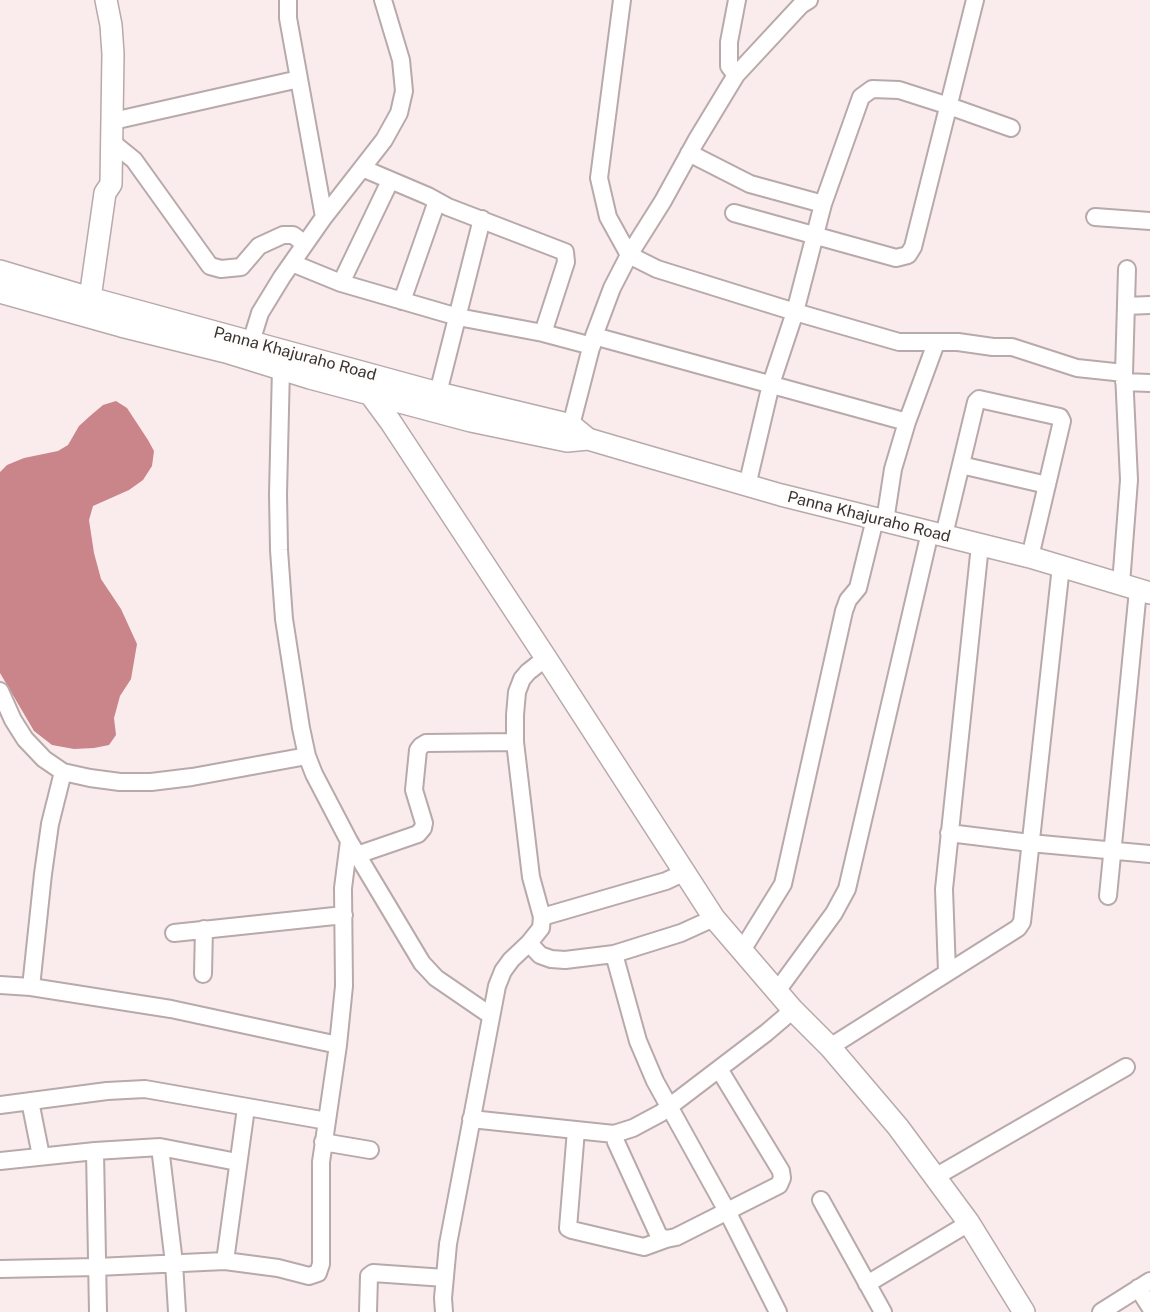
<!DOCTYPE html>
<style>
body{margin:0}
canvas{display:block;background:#faebec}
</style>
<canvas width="1150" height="1312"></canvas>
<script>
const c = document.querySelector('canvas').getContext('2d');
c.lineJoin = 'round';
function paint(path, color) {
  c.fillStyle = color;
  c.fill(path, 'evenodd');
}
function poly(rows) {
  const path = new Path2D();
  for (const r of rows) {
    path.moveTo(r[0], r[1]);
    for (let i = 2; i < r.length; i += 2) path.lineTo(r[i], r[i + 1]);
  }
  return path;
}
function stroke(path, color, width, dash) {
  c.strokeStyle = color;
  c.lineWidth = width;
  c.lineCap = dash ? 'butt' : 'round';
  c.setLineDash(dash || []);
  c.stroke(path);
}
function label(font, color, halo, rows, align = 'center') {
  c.font = font + ' "Public Sans",sans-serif';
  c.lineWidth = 6;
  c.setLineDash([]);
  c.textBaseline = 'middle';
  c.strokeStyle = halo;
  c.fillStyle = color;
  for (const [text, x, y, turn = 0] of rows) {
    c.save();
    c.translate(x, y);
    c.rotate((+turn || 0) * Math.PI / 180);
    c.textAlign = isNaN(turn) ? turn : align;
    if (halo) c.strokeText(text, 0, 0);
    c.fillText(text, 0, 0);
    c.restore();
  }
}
paint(poly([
 [116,401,127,408,148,440,154,451,152,466,143,480,129,490,93,506,89,520,94,553,101,579,121,609,137,644,131,679,120,696,114,718,116,735,109,745,94,748,74,749,52,745,34,731,0,673,0,472,7,465,24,458,58,451,68,445,79,426,90,416,103,405]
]), '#c9858a');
const minor = poly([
 [288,0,288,18,324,217],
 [622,0,599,178,608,217,629,255,657,269,795,312,899,342,958,342,993,347,1012,347,1077,368,1124,373],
 [736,75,729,66,729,42,737,0],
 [113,121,299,79],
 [113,143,134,160,210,266,221,269,241,267,259,246,283,235,293,235,305,244],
 [689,153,750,184,823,204],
 [362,168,428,196,448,207,565,252,566,262,543,333,592,346],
 [734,213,896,258,908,255,913,247,975,0],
 [1095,217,1150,221],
 [292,263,341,283,458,317,543,333],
 [341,283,390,181],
 [402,301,437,201],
 [1126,306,1150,305],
 [594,336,907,422],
 [251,342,260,313,282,277,324,217,384,140,399,113,404,91,401,60,383,0],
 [281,368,278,494,279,550,284,619,301,728,307,756,314,774,349,841,422,963,436,978,490,1015],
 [1124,382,1150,383],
 [438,393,482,219],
 [568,437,594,336,612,288,629,255,663,201,696,141,736,75,801,5,809,0],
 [961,465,1047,485],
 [747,486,771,384,795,312,823,204,861,97,872,89,899,90,949,106,1011,128],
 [885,521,893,469,907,422,936,343],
 [944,535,976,402,979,399,1060,417,1062,421,1030,557],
 [1121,584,1129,480,1124,373,1127,269],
 [0,691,13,720,25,739,44,759,63,772,90,778,120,782,151,782,192,777,307,756],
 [949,833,1030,843,1150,854],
 [357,855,418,834,423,828,424,823,414,790,418,750,421,746,426,743,515,742],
 [1108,896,1138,590],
 [542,917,666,881,683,873],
 [174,933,344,915],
 [529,943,540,955,551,959,565,960,614,954,681,933,714,918],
 [741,952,783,884,844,611,848,600,858,588,875,519],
 [614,954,638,1041,655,1081,727,1211,778,1312],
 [947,972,944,889,980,545],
 [203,974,204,929],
 [0,985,31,987,171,1009,338,1045],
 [31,987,43,874,50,824,63,772],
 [777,991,834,913,847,889,930,532],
 [830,1047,1018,928,1022,922,1061,566],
 [30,1101,41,1156],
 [0,1105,107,1091,145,1089,327,1121],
 [471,1119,614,1134,633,1128,661,1113,766,1033,793,1010],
 [576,1130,568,1228,572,1230,644,1247,666,1239],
 [614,1134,616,1142,659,1236,666,1239,676,1237,779,1185,782,1178,781,1171,719,1069],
 [323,1142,370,1150],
 [160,1147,174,1263,177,1312],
 [95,1151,98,1312],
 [0,1161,95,1151,160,1147,237,1162],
 [935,1177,1126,1067],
 [821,1200,883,1312],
 [225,1261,246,1108],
 [0,1269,97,1267,225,1261,278,1268,309,1276,318,1273,321,1264,321,1162,338,1045,344,986,343,888,349,841],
 [867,1284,969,1223],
 [1138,1288,1150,1307],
 [368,1312,369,1276,373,1273,445,1278],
 [444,1312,443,1298,448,1244,497,986,503,971,511,960,529,943,541,928,542,917,531,877,515,742,515,715,517,692,522,679,528,672,546,658],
 [1101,1312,1150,1281]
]);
const major = poly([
 [0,271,90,298,438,393,571,425,588,439,639,454,781,495,1030,557,1150,593],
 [0,292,121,326,226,352,310,378,471,421,567,441,588,439],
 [85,312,90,298,105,193,111,184,113,54,111,25,106,0],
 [370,394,390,421,546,658,714,918,793,1010,830,1047,898,1127,969,1223,1024,1312]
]);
stroke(minor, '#b8a9aa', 20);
stroke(major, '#b8a9aa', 24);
stroke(minor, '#fff', 16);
stroke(major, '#fff', 21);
label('16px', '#383333', '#fffcfc', [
 ["Panna Khajuraho Road",295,354,15],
 ["Panna Khajuraho Road",869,517,14]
]);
</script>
